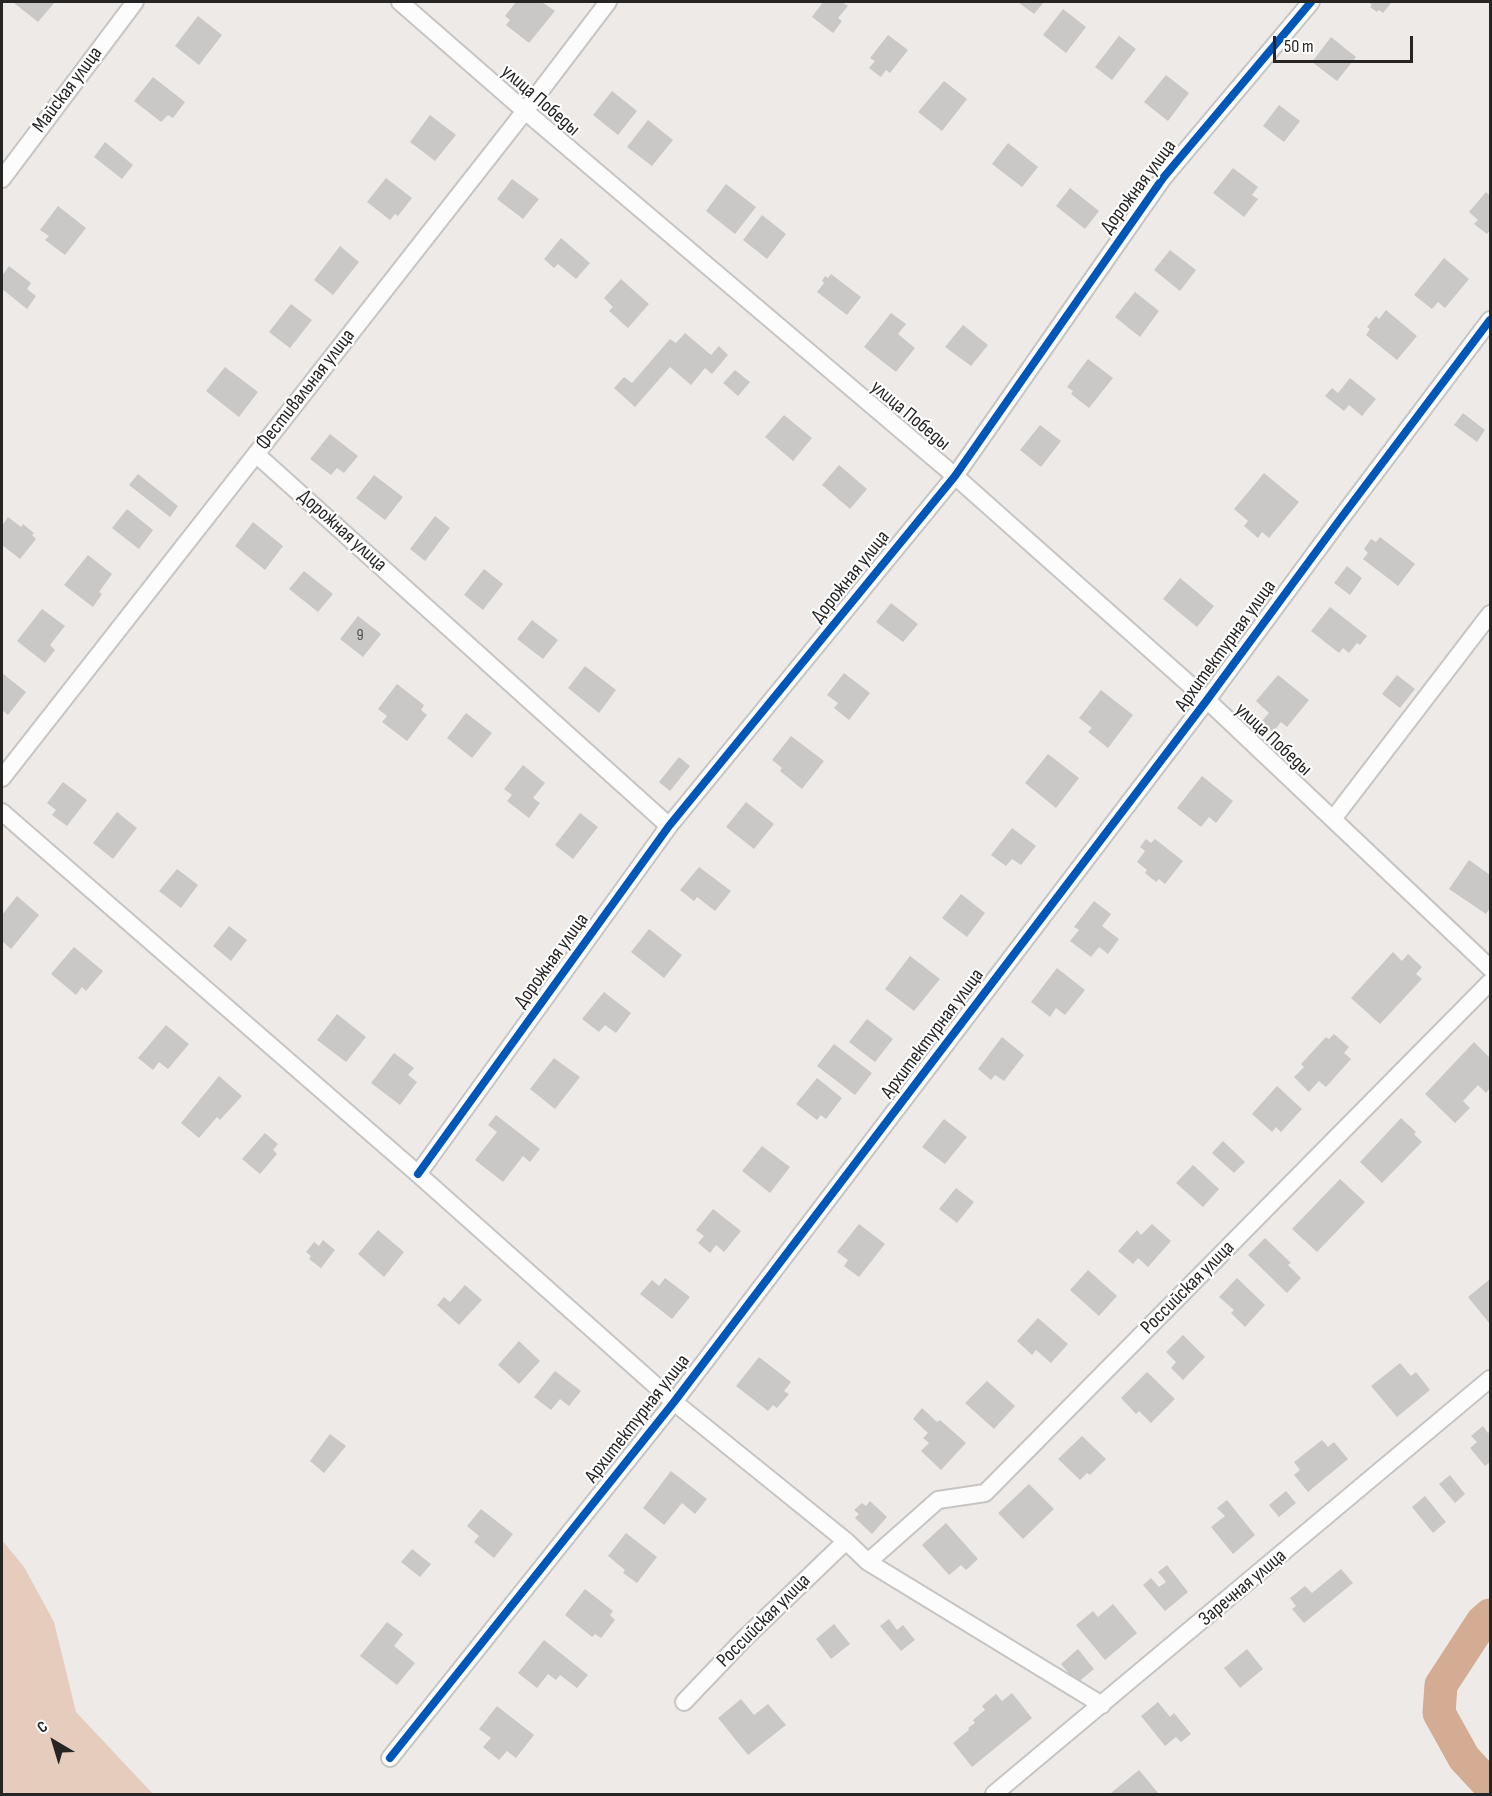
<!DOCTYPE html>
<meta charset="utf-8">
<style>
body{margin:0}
#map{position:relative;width:1492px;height:1796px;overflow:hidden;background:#edeae8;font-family:"Sofia Sans Condensed",sans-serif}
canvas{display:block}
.frame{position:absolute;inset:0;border:3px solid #272524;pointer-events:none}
.north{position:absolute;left:24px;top:1712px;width:60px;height:60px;-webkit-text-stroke:4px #fff;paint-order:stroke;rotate:322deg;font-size:16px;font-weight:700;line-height:24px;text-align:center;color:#272524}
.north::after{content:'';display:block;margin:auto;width:21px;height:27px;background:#272524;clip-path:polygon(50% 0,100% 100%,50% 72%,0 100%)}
.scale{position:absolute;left:1273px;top:36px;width:140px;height:27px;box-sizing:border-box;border:3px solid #272524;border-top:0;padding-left:8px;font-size:18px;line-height:21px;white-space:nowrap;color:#272524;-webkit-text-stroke:4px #fff;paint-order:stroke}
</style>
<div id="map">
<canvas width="1492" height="1796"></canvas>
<div class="frame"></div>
<div class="north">С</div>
<div class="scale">50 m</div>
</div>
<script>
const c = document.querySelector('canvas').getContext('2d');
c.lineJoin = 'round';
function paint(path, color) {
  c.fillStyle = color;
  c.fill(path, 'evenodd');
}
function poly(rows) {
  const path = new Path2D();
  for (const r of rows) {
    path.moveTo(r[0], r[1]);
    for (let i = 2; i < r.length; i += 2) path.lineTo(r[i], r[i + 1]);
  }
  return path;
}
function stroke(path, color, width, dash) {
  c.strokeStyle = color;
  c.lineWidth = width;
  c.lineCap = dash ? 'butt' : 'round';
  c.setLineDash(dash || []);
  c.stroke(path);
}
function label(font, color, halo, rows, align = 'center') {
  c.font = font + ' "Sofia Sans Condensed",sans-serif';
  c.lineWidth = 4.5;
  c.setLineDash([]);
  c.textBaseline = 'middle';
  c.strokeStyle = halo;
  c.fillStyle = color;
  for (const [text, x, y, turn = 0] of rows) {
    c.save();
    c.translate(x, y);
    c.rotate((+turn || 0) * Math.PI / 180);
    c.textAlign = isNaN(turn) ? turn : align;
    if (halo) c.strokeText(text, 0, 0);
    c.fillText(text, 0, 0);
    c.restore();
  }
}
paint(poly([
 [2,1540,24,1567,54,1622,76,1712,153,1794,2,1794]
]), '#e6ccbd');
stroke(poly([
 [1490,1615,1482,1622,1441,1685,1439,1713,1464,1758,1490,1786]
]), '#d4ab93', 33);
paint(poly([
 [15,2,55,2,38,22,14,3],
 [516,2,542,2,555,11,529,43,506,25,510,20,505,16],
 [823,2,842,2,848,6,838,18,842,21,833,33,812,17],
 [1018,2,1044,2,1034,14],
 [1368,2,1392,2,1383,13,1379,10,1377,12,1370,7,1372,5],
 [1063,9,1086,27,1066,53,1043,35],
 [198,16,222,35,199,65,175,46],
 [888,35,908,50,890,73,886,70,881,77,869,68,875,61,870,58],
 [1119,36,1136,49,1112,80,1095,67],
 [1331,37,1356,57,1337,81,1312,62],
 [1166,75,1189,93,1168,121,1144,102],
 [153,77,185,102,173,118,168,115,161,122,134,101],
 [944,81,967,99,942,131,918,112],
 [612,91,637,111,618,135,593,115],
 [1279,105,1300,121,1284,142,1263,126],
 [430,115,456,135,435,161,410,142],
 [648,120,673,140,652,166,627,147],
 [105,142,133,165,122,179,94,157],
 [1008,143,1038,167,1022,187,992,164],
 [1233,168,1258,187,1252,195,1258,199,1244,217,1213,193],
 [386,178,412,198,398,216,395,214,390,220,367,202],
 [512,179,539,199,523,219,497,199],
 [726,184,756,207,735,234,706,211],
 [1070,188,1099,211,1085,229,1056,206],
 [1486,192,1490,196,1490,230,1487,234,1474,224,1478,220,1469,212],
 [58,206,86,228,65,255,45,240,49,236,40,230],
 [762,215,786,234,767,259,743,240],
 [561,238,590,263,576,279,558,264,554,268,544,259],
 [340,246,359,262,333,295,314,280],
 [1170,250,1196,270,1180,291,1154,270],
 [1444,258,1469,279,1445,308,1438,302,1432,309,1414,295],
 [9,266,31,283,27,289,36,296,27,309,2,289,2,276],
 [831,274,861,297,847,315,817,292,824,283,822,281,825,276,828,278],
 [621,279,649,304,628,328,609,311,613,307,604,298],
 [1135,292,1159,311,1140,337,1115,317],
 [291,304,312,320,290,348,269,332],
 [1386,310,1417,336,1397,360,1366,335,1370,329,1367,327,1376,316,1379,319],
 [891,313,906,324,898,334,915,348,896,372,864,347],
 [963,325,988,345,971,366,945,347],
 [685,333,711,355,719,346,728,355,712,374,705,368,691,385,670,367,635,407,614,388,624,377,632,383,670,339,676,343],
 [1088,359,1113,378,1089,408,1071,394,1073,391,1067,387],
 [225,367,258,392,239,417,206,391],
 [735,370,750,382,738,396,723,383],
 [1350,378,1376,399,1362,416,1349,405,1344,411,1325,396,1332,388,1338,393],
 [1463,413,1485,430,1477,442,1454,425],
 [784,415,812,438,793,461,765,437],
 [1040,425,1061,441,1041,467,1020,450],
 [330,434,358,456,344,473,337,468,331,475,310,459],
 [839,465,867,489,850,509,822,485],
 [1264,473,1299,502,1269,538,1262,532,1258,538,1244,526,1248,521,1234,509],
 [138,474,178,506,170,517,129,485],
 [374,475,403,497,385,520,356,498],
 [127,509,153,530,139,549,112,528],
 [435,516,450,528,425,561,410,549],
 [8,517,21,527,23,524,34,533,32,535,36,539,20,559,2,545,2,526],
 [253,522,283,546,265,570,235,546],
 [1380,537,1415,564,1398,586,1363,559,1368,553,1364,549,1371,539,1376,542],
 [88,555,112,574,99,592,102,594,93,607,64,585],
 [1347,566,1362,578,1350,595,1334,583],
 [484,569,503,584,483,610,464,595],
 [304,571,333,594,318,612,289,589],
 [1180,578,1214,606,1197,627,1163,599],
 [891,603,918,624,903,642,876,622],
 [1330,607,1367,636,1360,645,1357,643,1349,653,1343,648,1339,653,1311,631],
 [42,609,65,626,50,645,55,650,45,663,17,641],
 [358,616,381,634,363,657,340,639],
 [532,620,558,640,543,659,517,639],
 [585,666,616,690,599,713,568,688],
 [2,673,26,692,8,715,2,710],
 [844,673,870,693,849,720,834,708,838,703,827,695],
 [1278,675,1309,700,1287,727,1281,722,1273,732,1261,722,1269,713,1256,701],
 [1397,675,1415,689,1400,708,1382,694],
 [397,684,424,705,421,710,427,715,407,741,382,722,387,716,378,709],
 [1101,690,1133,715,1108,748,1088,732,1092,728,1079,718],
 [466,713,492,733,472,758,447,738],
 [791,736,824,761,802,789,780,771,782,768,772,760],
 [1048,754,1079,778,1056,808,1025,783],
 [679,757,690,766,670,791,659,782],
 [523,765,545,783,533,798,540,803,529,818,507,801,512,795,504,789],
 [1202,776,1233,801,1216,823,1209,817,1201,827,1177,808],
 [63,782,87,800,67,826,52,815,56,810,47,803],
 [746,802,774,824,754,849,726,827],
 [117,812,137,828,113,859,93,843],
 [580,813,598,827,573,859,555,845],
 [1012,828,1036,846,1021,865,1012,859,1006,866,991,855],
 [1146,839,1151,843,1155,839,1183,861,1165,884,1159,879,1156,882,1145,873,1147,870,1137,862,1145,851,1140,847],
 [1469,860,1490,875,1490,908,1486,914,1449,889],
 [699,867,731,891,715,911,697,897,694,901,680,890],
 [177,869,198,885,181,908,159,891],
 [961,894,985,913,967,937,942,918],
 [17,896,39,915,11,949,2,941,2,915],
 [1094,901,1111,914,1102,926,1119,939,1108,954,1099,947,1091,957,1070,941,1079,930,1074,927],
 [229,926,247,940,231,961,213,946],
 [649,929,682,955,664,978,631,952],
 [74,947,103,971,86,991,82,987,76,995,51,974],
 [1393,952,1402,961,1408,954,1422,967,1416,974,1422,979,1380,1024,1351,998],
 [910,956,940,979,914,1011,885,989],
 [1057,968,1085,990,1065,1015,1056,1008,1050,1017,1031,1002],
 [604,992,631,1013,616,1033,605,1025,599,1032,582,1019],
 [337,1014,366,1037,346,1062,317,1040],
 [867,1019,893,1039,875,1062,849,1042],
 [166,1025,189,1044,168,1069,159,1062,153,1070,138,1058],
 [1334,1034,1349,1047,1344,1053,1351,1059,1326,1087,1319,1081,1309,1092,1294,1077,1304,1067,1301,1064,1326,1037,1329,1039],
 [1002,1037,1024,1055,1004,1081,995,1075,991,1080,978,1069],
 [1474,1042,1490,1058,1490,1088,1486,1093,1478,1085,1463,1101,1470,1108,1455,1123,1425,1094],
 [834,1044,872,1073,855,1095,817,1066],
 [394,1053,414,1068,408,1075,417,1082,400,1105,371,1083],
 [554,1058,580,1077,555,1109,530,1089],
 [219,1076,242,1096,220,1120,217,1117,199,1138,181,1123],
 [817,1078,842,1098,826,1119,821,1115,817,1120,796,1104],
 [1277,1086,1302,1109,1281,1132,1276,1127,1272,1132,1252,1114],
 [496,1115,540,1149,530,1162,523,1156,503,1182,475,1160,497,1132,488,1125],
 [1401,1118,1416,1132,1414,1134,1422,1142,1382,1183,1360,1162],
 [944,1119,967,1137,945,1164,922,1147],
 [265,1133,278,1144,273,1150,277,1154,260,1174,242,1159],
 [1223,1141,1245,1162,1234,1173,1212,1153],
 [762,1146,790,1167,770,1193,742,1171],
 [1193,1165,1219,1189,1203,1207,1176,1183],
 [1340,1179,1365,1202,1317,1252,1292,1229],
 [956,1188,974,1202,957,1223,939,1209],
 [713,1209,741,1231,724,1252,716,1245,710,1253,698,1243,704,1236,696,1230],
 [859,1224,885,1244,859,1277,844,1266,848,1260,837,1252],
 [1152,1224,1171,1241,1148,1267,1138,1258,1133,1264,1118,1251,1137,1230,1141,1235],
 [378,1230,404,1252,384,1277,358,1254],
 [1265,1238,1291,1263,1288,1265,1301,1278,1287,1293,1248,1255],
 [323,1240,335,1250,321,1268,309,1259,311,1256,306,1252,314,1242,319,1246],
 [1088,1270,1117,1296,1099,1316,1070,1290],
 [665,1278,690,1297,672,1319,640,1294,652,1280,659,1286],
 [1237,1278,1265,1305,1245,1327,1231,1313,1234,1310,1219,1297],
 [1490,1279,1490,1324,1468,1297],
 [465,1285,482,1300,459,1325,437,1305,444,1297,450,1302],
 [1038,1318,1068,1344,1051,1363,1036,1350,1032,1355,1017,1341],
 [1183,1335,1205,1357,1183,1380,1171,1368,1176,1362,1166,1352],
 [519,1341,540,1361,519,1384,498,1365],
 [759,1357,791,1382,784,1391,789,1394,777,1408,773,1405,768,1411,736,1386],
 [1400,1363,1411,1376,1416,1372,1430,1390,1397,1417,1371,1386],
 [555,1371,581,1391,569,1406,560,1399,551,1410,534,1397],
 [1147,1372,1175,1399,1151,1423,1139,1411,1136,1414,1121,1398],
 [987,1381,1015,1406,994,1429,965,1403],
 [922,1408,937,1422,940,1420,966,1443,941,1470,921,1451,929,1443,923,1438,928,1433,913,1419],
 [1483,1426,1488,1433,1490,1431,1490,1462,1485,1466,1470,1448,1477,1442,1471,1436],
 [330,1434,346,1446,324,1473,310,1461],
 [1082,1436,1106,1459,1090,1475,1087,1473,1080,1480,1058,1459],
 [1322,1440,1328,1447,1334,1442,1348,1459,1308,1492,1294,1475,1300,1470,1294,1462],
 [671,1471,707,1499,695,1514,682,1503,664,1525,643,1508],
 [1450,1475,1465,1494,1455,1503,1439,1484],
 [1029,1484,1054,1509,1023,1539,998,1513],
 [1286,1491,1296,1503,1279,1517,1269,1505],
 [1425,1496,1446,1522,1433,1533,1412,1507],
 [1227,1500,1255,1535,1233,1554,1211,1527,1225,1516,1217,1508],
 [870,1501,887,1517,872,1534,855,1518,859,1514,854,1510,862,1503,866,1506],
 [481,1509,513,1534,494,1558,474,1542,479,1536,467,1526],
 [946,1523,978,1559,966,1570,961,1565,949,1575,922,1545],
 [626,1533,657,1557,637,1583,623,1573,625,1570,608,1556],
 [412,1549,431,1564,420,1577,401,1562],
 [1167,1565,1188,1592,1165,1611,1143,1585,1151,1578,1159,1587,1166,1582,1158,1572],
 [1341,1569,1353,1583,1304,1623,1292,1609,1296,1606,1290,1598,1305,1586,1312,1593],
 [585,1589,613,1611,610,1615,615,1620,601,1638,595,1634,592,1637,565,1615],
 [1113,1604,1137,1633,1105,1660,1076,1625,1093,1611,1098,1617],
 [889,1619,897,1630,903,1625,915,1640,901,1651,880,1626],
 [387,1622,403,1634,394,1646,415,1663,397,1685,360,1656],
 [834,1624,850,1644,831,1659,816,1639],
 [544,1640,588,1675,577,1688,560,1675,556,1680,548,1674,537,1688,518,1673],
 [1078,1649,1094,1669,1077,1683,1061,1664],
 [1247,1649,1263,1669,1240,1688,1224,1668],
 [1012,1693,1032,1718,972,1767,953,1743,969,1730,968,1728,975,1723,973,1720,985,1710,982,1706,996,1694,1002,1701],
 [741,1699,754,1715,768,1704,786,1725,748,1755,718,1718],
 [1158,1702,1170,1717,1174,1713,1191,1734,1181,1742,1176,1737,1165,1746,1141,1716],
 [497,1706,534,1735,516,1758,507,1751,499,1760,483,1747,491,1738,479,1729],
 [1139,1770,1159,1794,1112,1794,1111,1793]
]), '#cac8c6');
const minor = poly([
 [400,2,525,111,955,476,1207,700,1490,968],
 [2,179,135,2],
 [256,454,669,826],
 [2,778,525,111,608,2],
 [2,812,418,1174,674,1402,846,1541,868,1562,1102,1705],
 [1333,819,1490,614],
 [418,1174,669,826,955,476,1163,178,1311,2],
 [868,1562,938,1500,985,1493,1490,982],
 [684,1702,744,1639,846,1541],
 [390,1758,674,1402,1207,700,1338,522,1490,320],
 [994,1794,1490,1379]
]);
stroke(minor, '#c7c5c3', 20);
stroke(minor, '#fcfcfc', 16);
stroke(poly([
 [418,1174,669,826,955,476,1163,178,1311,2],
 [390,1758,674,1402,1207,700,1338,522,1490,320]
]), '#0057b8', 8);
label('16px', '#504e4c', null, [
 ["9",360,636]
]);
label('20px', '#272524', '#fff', [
 ["Майская улица",68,90,-53],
 ["улица Победы",540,101,41],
 ["Дорожная улица",1139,187,-53],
 ["Фестивальная улица",306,390,-52],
 ["улица Победы",910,416,40],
 ["Дорожная улица",342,531,42],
 ["Дорожная улица",851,577,-51],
 ["Архитектурная улица",1226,646,-54],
 ["улица Победы",1273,740,43],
 ["Дорожная улица",552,961,-54],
 ["Архитектурная улица",933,1034,-53],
 ["Российская улица",1188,1288,-45],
 ["Архитектурная улица",638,1419,-52],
 ["Заречная улица",1243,1588,-40],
 ["Российская улица",764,1621,-45]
]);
</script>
